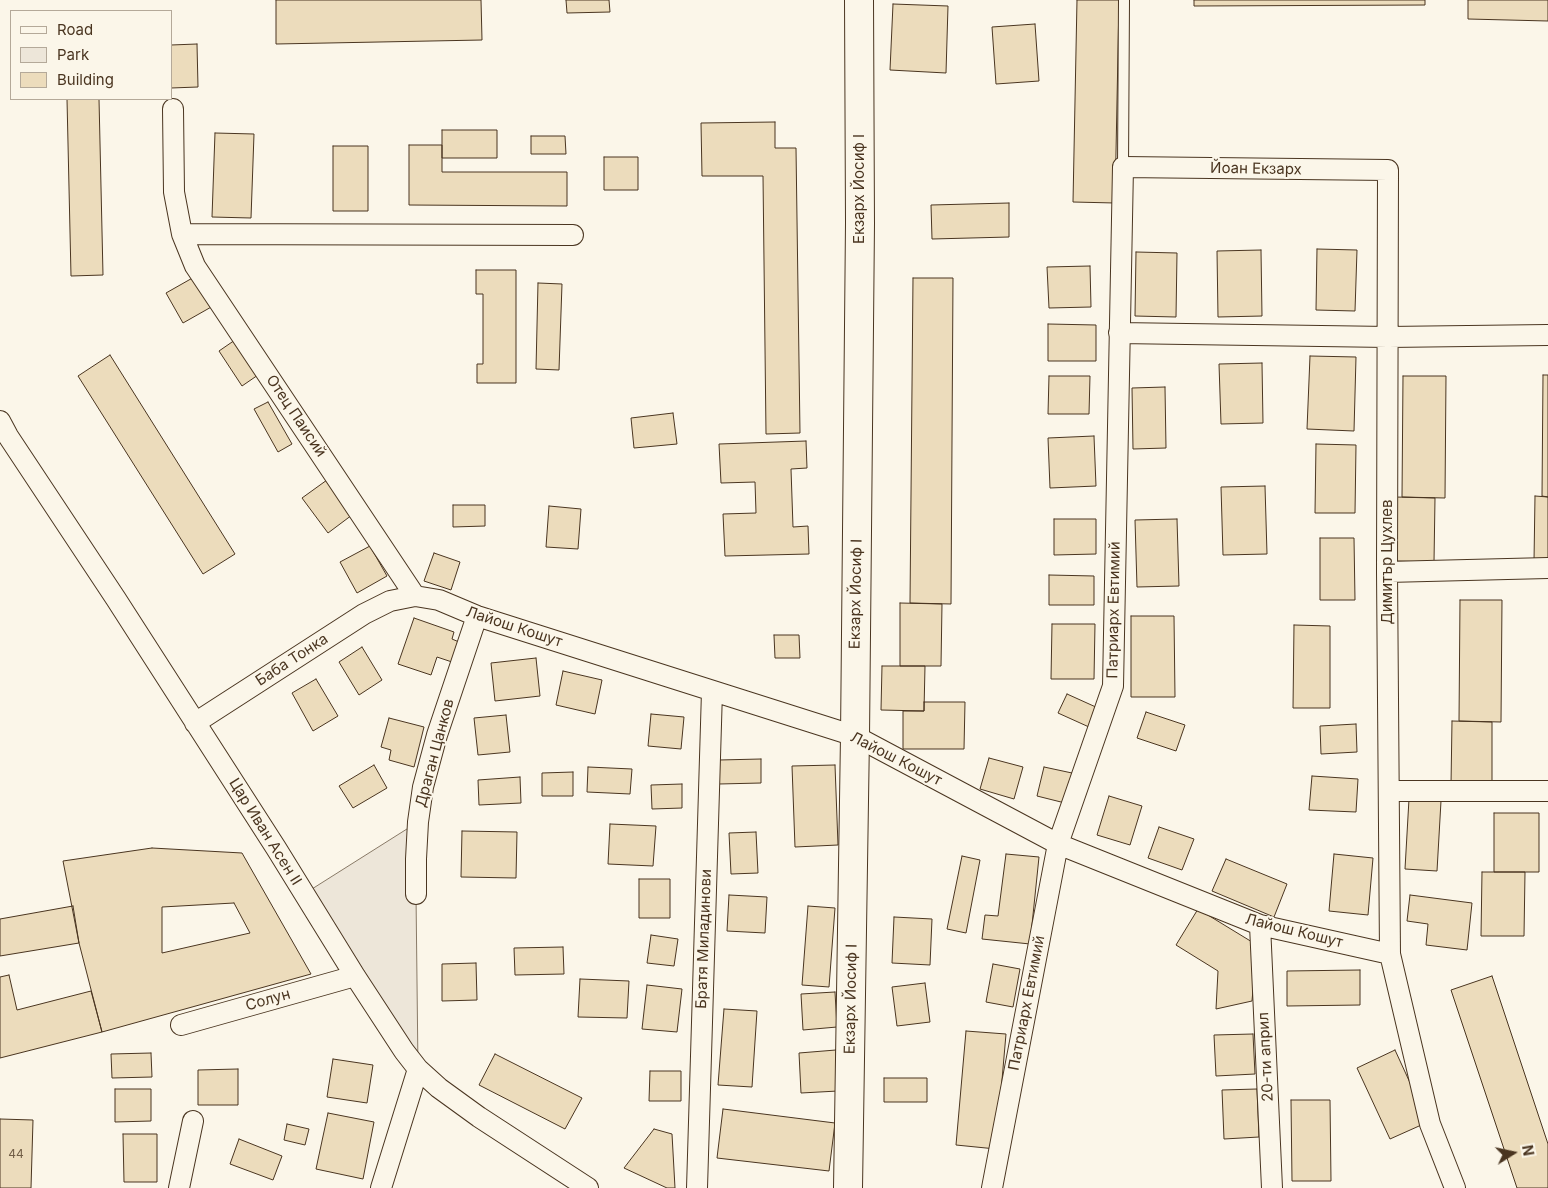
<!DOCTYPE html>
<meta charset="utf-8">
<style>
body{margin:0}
#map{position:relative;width:1548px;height:1188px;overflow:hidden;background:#fbf6e9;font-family:Inter,sans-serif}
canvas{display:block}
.legend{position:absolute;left:10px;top:10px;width:162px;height:90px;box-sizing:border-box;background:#fbf6e9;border:1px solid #b4a999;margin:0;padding:6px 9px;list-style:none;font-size:15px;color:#4a3520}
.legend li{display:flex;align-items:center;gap:10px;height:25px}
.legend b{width:25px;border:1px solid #b4a999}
.north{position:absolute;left:1488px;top:1128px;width:50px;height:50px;-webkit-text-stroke:4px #fbf6e9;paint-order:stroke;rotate:80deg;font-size:14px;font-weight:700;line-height:20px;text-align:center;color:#4a3520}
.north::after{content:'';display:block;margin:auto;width:18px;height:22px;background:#4a3520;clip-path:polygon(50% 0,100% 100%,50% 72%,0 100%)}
</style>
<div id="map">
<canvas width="1548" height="1188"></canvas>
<ul class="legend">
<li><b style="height:6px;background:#fbf6e9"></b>Road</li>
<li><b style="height:14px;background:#ede6d9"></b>Park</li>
<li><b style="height:14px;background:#ecdcbc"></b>Building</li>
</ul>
<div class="north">N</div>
</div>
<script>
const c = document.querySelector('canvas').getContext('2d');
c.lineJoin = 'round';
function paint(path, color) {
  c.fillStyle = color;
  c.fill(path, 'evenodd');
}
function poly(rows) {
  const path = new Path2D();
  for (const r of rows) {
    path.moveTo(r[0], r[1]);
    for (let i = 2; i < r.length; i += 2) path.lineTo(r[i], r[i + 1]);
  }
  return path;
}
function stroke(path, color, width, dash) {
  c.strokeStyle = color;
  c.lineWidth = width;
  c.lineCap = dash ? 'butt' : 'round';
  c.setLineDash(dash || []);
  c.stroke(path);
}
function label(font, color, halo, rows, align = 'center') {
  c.font = font + ' Inter,sans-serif';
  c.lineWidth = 4;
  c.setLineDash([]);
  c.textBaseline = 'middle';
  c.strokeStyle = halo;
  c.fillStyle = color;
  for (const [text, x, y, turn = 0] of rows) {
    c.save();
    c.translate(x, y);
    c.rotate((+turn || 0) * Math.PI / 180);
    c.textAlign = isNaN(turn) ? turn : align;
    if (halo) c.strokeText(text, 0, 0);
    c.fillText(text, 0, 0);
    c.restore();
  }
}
const green = poly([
 [418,822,416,894,418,1069,304,894,418,822]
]);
paint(green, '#ede6d9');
stroke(green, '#887966', 1);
const building = poly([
 [276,0,481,0,482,40,276,44,276,0],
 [566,0,609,0,610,12,567,13,566,0],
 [1077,0,1119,0,1115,203,1073,202,1077,0],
 [1194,0,1425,0,1425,5,1194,6,1194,0],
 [1468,0,1548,0,1548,21,1468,19,1468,0],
 [893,4,948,6,946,73,890,70,893,4],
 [1035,24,1039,81,996,84,992,27,1035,24],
 [197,44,198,87,171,88,171,45,197,44],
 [67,99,99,99,103,275,71,276,67,99],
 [775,122,775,148,796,148,800,433,766,434,763,176,702,176,701,123,775,122],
 [442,130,497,130,497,158,442,158,442,130],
 [215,133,254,134,251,218,212,217,215,133],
 [531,136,565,136,566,154,531,154,531,136],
 [409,145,442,145,442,172,567,172,567,206,409,205,409,145],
 [333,146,368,146,368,211,333,211,333,146],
 [604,157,638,157,638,190,604,190,604,157],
 [1009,203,1009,237,932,239,931,205,1009,203],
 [1317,249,1357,250,1355,311,1316,310,1317,249],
 [1261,250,1262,316,1218,317,1217,251,1261,250],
 [1136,252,1177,253,1176,317,1135,316,1136,252],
 [1090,266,1091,307,1049,308,1047,267,1090,266],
 [476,270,516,270,516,383,477,383,477,364,483,364,483,294,476,294,476,270],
 [196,276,213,306,183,323,166,293,196,276],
 [913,278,953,278,951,604,910,603,913,278],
 [538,283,562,284,559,370,536,369,538,283],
 [1048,324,1096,325,1096,361,1048,361,1048,324],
 [235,340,258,375,242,386,219,351,235,340],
 [110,355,235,554,203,574,78,376,110,355],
 [1310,356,1356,357,1354,431,1307,429,1310,356],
 [1262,363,1263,423,1221,424,1219,364,1262,363],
 [1543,375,1548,375,1548,497,1542,496,1543,375],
 [1049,376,1090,376,1089,414,1048,414,1049,376],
 [1403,376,1446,376,1445,498,1402,497,1403,376],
 [1165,387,1166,448,1133,449,1132,388,1165,387],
 [268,402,292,444,278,452,254,409,268,402],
 [673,413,677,444,634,448,631,418,673,413],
 [1094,436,1096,486,1050,488,1048,438,1094,436],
 [806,441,807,468,791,469,793,527,808,526,809,554,725,556,723,514,756,513,755,482,721,483,719,444,806,441],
 [1316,444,1356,445,1355,513,1315,513,1316,444],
 [327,480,352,515,328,533,302,498,327,480],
 [1265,486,1267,554,1223,555,1221,487,1265,486],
 [1535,496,1548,497,1548,561,1534,561,1535,496],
 [1395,497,1435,498,1434,562,1394,561,1395,497],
 [453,505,485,505,485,526,453,527,453,505],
 [549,506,581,509,578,549,546,547,549,506],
 [1054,519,1096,519,1096,554,1054,555,1054,519],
 [1177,519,1179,586,1137,587,1135,520,1177,519],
 [1320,538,1354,538,1355,600,1320,600,1320,538],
 [370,546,387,576,357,593,340,562,370,546],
 [434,553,460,562,451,590,424,581,434,553],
 [1049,575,1094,576,1094,605,1049,605,1049,575],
 [1460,600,1502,600,1501,722,1459,721,1460,600],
 [900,603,942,604,941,666,900,666,900,603],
 [1131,616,1174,616,1175,697,1131,697,1131,616],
 [414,618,454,632,452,639,459,642,452,662,437,657,431,675,398,664,414,618],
 [1052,624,1095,624,1094,679,1051,679,1052,624],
 [1294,625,1330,626,1330,708,1293,708,1294,625],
 [774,635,799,635,800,658,775,658,774,635],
 [362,647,382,680,359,695,339,662,362,647],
 [536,658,540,696,495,701,491,663,536,658],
 [882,666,925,666,924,711,881,710,882,666],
 [563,671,602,680,595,714,556,705,563,671],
 [316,679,338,716,313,731,292,693,316,679],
 [1067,694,1098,708,1089,727,1058,713,1067,694],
 [924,702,965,702,964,749,903,749,903,711,924,711,924,702],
 [1146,712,1185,725,1176,751,1137,738,1146,712],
 [651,714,684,717,681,749,648,746,651,714],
 [506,715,510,752,478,755,474,718,506,715],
 [389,718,424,727,414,767,389,760,391,750,381,747,389,718],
 [1452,721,1492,722,1492,786,1451,785,1452,721],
 [1356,724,1357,752,1321,754,1320,726,1356,724],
 [989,758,1023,767,1014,799,980,789,989,758],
 [761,759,761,783,719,784,719,760,761,759],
 [374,765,387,788,353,808,339,786,374,765],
 [835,765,838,845,795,847,792,766,835,765],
 [588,767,632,769,630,794,587,792,588,767],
 [1044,767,1072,773,1065,803,1037,796,1044,767],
 [573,772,573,796,542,796,542,773,573,772],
 [1312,776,1358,779,1356,812,1309,810,1312,776],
 [520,777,521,803,479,805,478,780,520,777],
 [682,784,682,808,652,809,651,785,682,784],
 [1109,796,1142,806,1130,845,1097,835,1109,796],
 [1409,799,1441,801,1437,871,1405,869,1409,799],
 [1494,813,1539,813,1539,872,1494,872,1494,813],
 [610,824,656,826,653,866,608,864,610,824],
 [1159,827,1194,839,1182,870,1148,858,1159,827],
 [462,831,517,832,516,878,461,877,462,831],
 [756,832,758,873,731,874,729,833,756,832],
 [152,848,242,853,311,974,102,1032,79,943,63,861,152,848],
 [234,903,250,933,162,953,162,907,234,903],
 [1006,854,1039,857,1030,944,982,939,985,915,998,916,1006,854],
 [1334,854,1373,858,1368,915,1329,911,1334,854],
 [962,856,980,860,966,933,947,929,962,856],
 [1226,859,1287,884,1274,917,1212,891,1226,859],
 [1482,872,1525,872,1524,936,1481,936,1482,872],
 [639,879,670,879,670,918,639,918,639,879],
 [729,895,767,897,765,933,727,931,729,895],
 [1410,895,1472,903,1467,950,1426,945,1428,924,1407,921,1410,895],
 [73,906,79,943,0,956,0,919,73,906],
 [808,906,835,908,829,987,802,985,808,906],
 [1198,909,1257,945,1252,1001,1216,1009,1218,971,1176,945,1198,909],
 [894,917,932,919,930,965,892,963,894,917],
 [651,935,678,939,674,966,647,963,651,935],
 [563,947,564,974,515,975,514,948,563,947],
 [476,963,477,1000,442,1001,442,964,476,963],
 [993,964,1020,969,1013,1007,986,1002,993,964],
 [1360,970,1360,1005,1287,1006,1287,971,1360,970],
 [9,975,17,1010,91,991,102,1032,0,1058,0,977,9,975],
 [1492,976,1548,1144,1548,1188,1517,1188,1451,990,1492,976],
 [580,979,629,981,627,1018,578,1017,580,979],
 [925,983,930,1022,897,1026,892,987,925,983],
 [647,985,682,989,677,1032,642,1029,647,985],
 [835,992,837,1027,803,1030,801,994,835,992],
 [724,1009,757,1011,752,1087,718,1085,724,1009],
 [966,1031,1006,1034,996,1149,956,1145,966,1031],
 [1253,1034,1255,1074,1216,1076,1214,1035,1253,1034],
 [836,1050,838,1091,801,1093,799,1053,836,1050],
 [1395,1050,1428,1122,1390,1139,1357,1068,1395,1050],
 [151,1053,152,1077,112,1078,111,1054,151,1053],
 [495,1054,582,1098,565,1129,479,1085,495,1054],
 [333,1059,373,1065,367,1103,327,1097,333,1059],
 [238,1069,238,1105,198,1105,198,1070,238,1069],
 [650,1071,681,1071,681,1101,649,1101,650,1071],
 [884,1078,927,1078,927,1102,884,1102,884,1078],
 [115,1089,151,1089,151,1121,115,1122,115,1089],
 [1257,1089,1259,1137,1224,1139,1222,1090,1257,1089],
 [1291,1100,1330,1100,1331,1181,1292,1181,1291,1100],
 [723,1109,835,1123,829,1171,717,1158,723,1109],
 [328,1113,374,1122,363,1179,316,1169,328,1113],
 [0,1119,33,1120,31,1188,0,1188,0,1119],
 [287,1124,309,1129,305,1145,284,1140,287,1124],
 [654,1129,672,1134,675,1188,667,1188,624,1168,654,1129],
 [123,1134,157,1134,157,1182,124,1182,123,1134],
 [239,1139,282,1156,273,1180,230,1164,239,1139]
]);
paint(building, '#ecdcbc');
stroke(building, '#4a3520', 1);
const lane = poly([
 [1123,167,1124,0]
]);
const street = poly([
 [173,109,174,192,182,234,195,266,415,596],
 [182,234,573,235],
 [1119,333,1388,337,1548,335],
 [0,421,8,436,116,599,276,848,355,976,404,1051,418,1069,439,1088,479,1117,588,1188],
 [1387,572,1548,568],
 [195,723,364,614,390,601,415,596,439,600,477,616,855,736,1058,844,1260,925,1390,954],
 [1389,791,1548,791],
 [416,894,416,859,418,822,423,787,437,735,477,616],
 [1260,925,1272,1188],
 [181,1025,355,976],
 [179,1188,193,1121],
 [381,1188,418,1069],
 [697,1188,712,691],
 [992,1188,1058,844,1113,686,1123,167,1388,170,1387,572,1390,954,1430,1124,1455,1188]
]);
const secondary = poly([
 [848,1188,855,736,860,223,859,0]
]);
stroke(lane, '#4a3520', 12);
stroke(street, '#4a3520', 22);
stroke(secondary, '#4a3520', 30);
stroke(lane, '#fbf6e9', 10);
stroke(street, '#fbf6e9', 20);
stroke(secondary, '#fbf6e9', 28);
label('12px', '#725f47', null, [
 ["44",16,1154]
]);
label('15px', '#4a3520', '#fbf6e9', [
 ["Йоан Екзарх",1256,169,1],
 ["Екзарх Йосиф I",859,189,-90],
 ["Отец Паисий",296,416,56],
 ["Димитър Цухлев",1387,562,-90],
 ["Екзарх Йосиф I",856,594,-89],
 ["Патриарх Евтимий",1114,610,-89],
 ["Лайош Кошут",514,627,18],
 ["Баба Тонка",292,660,-33],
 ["Драган Цанков",435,753,-75],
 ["Лайош Кошут",896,759,27],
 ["Цар Иван Асен II",265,832,58],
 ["Лайош Кошут",1294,931,14],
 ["Братя Миладинови",704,939,-88],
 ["Екзарх Йосиф I",851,999,-89],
 ["Солун",268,1000,-16],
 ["Патриарх Евтимий",1027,1003,-79],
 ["20-ти април",1266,1057,-93]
]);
</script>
